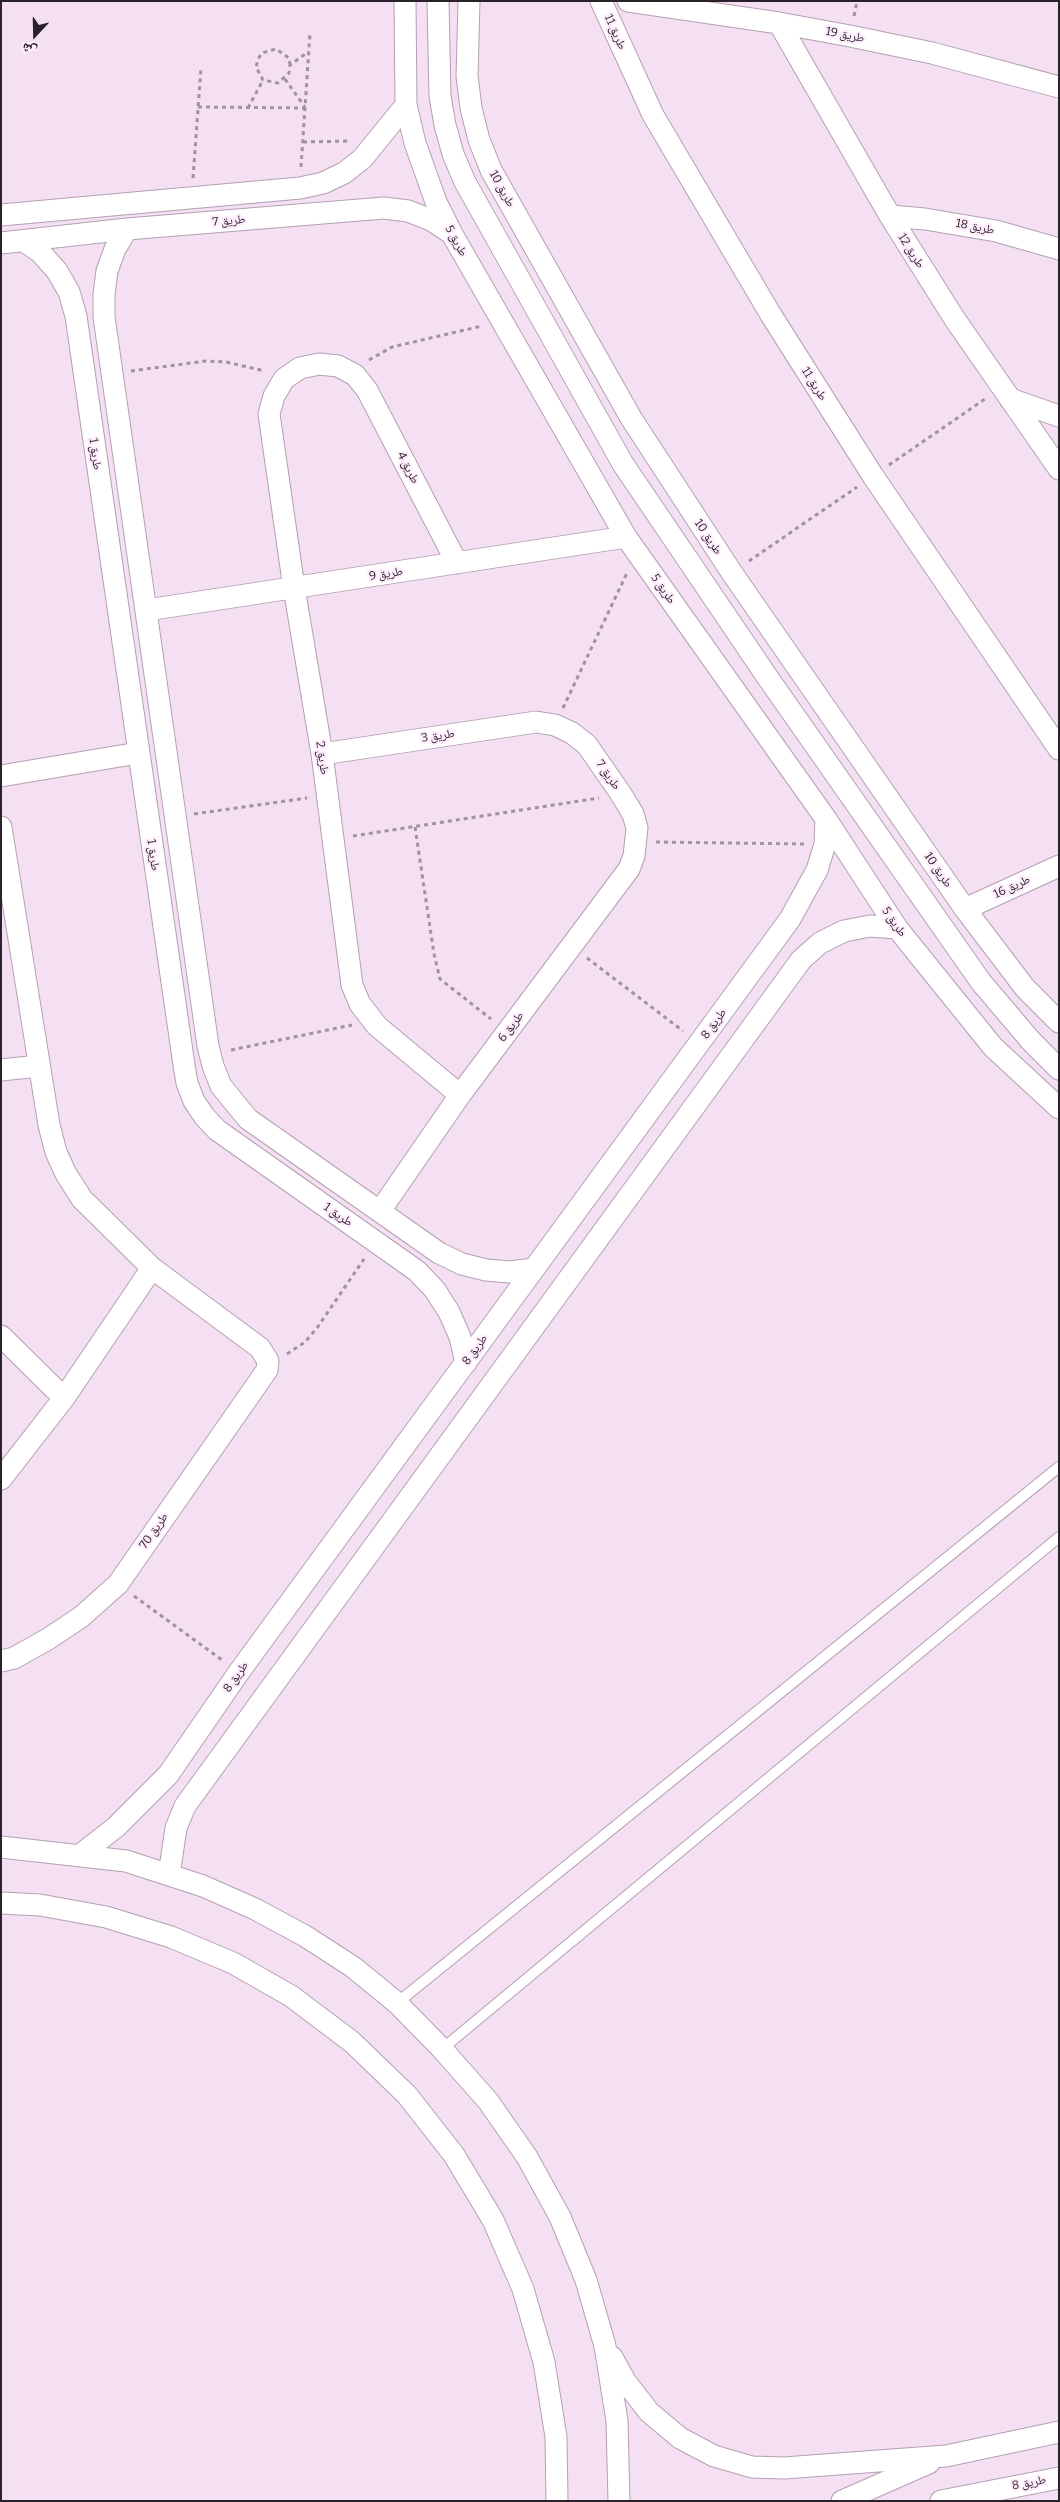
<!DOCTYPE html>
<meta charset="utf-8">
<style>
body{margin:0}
#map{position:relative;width:1060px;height:2502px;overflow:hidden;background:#f4dff3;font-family:Bitter,"Noto Naskh Arabic",serif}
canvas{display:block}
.frame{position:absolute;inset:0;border:2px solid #2a222a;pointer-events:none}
.north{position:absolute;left:10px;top:10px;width:50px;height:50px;-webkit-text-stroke:4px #ffedfd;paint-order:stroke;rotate:201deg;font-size:14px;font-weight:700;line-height:20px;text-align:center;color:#2a222a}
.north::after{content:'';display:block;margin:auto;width:18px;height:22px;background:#2a222a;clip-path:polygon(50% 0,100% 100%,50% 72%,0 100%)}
</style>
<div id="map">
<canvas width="1060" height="2502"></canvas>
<div class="frame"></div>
<div class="north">ش</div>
</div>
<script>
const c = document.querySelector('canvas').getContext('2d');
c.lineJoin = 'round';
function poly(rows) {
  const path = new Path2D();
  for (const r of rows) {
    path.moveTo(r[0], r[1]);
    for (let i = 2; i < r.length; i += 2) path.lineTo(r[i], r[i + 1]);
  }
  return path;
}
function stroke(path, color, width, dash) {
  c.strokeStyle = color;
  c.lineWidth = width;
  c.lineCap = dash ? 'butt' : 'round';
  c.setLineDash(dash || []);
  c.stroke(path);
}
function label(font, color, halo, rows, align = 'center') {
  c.font = font + ' Bitter,"Noto Naskh Arabic",serif';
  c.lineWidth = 4.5;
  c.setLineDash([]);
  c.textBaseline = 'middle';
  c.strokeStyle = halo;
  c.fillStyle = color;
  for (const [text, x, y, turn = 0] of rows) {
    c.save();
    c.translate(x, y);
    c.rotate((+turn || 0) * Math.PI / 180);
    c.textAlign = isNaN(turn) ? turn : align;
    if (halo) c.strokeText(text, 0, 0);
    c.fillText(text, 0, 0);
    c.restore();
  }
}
const lane = poly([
 [397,2003,1059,1467],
 [442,2049,1059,1537]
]);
const street = poly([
 [405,1,406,105,415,143,436,202,452,234,626,537,826,819,897,928,993,1047,1059,1108],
 [438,1,440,96,445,125,453,154,465,182,623,464,768,678,981,982,1031,1041,1059,1069],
 [469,1,467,76,471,108,479,140,491,170,631,418,732,573,965,909,1025,988,1059,1022],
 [601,1,653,115,771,315,873,476,1059,749],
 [628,1,779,23,850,36,932,53,1059,87],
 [779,23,890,216,954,318,1059,469],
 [1,215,300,188,323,183,344,173,362,159,406,105],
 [890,216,925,219,996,231,1059,249],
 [127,229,115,249,107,271,104,294,104,317,208,1046,213,1066,221,1086,248,1119,439,1253,462,1264,486,1270,510,1272,534,1269],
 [24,241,40,252,57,271,69,292,76,316,184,1065,187,1083,194,1101,204,1116,217,1130,417,1271,435,1290,449,1312,460,1337,466,1363],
 [1,243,127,229,384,208,408,211,431,220,451,233],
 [1010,399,1059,416],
 [457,563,367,390,355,375,338,366,319,364,300,368,284,379,274,396,269,414,294,588,322,754,352,985,360,1004,377,1026,460,1095],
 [147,610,626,537],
 [322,754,536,722,555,725,572,733,587,745,621,794,633,814,637,828,634,856,629,869,460,1095,380,1211],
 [1,776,138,753],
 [1,827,49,1125,56,1152,66,1174,82,1199,152,1268,260,1348,268,1361,267,1370,118,1584,81,1617,48,1639,14,1658,1,1661],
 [965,909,1059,866],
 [1,1070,39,1066],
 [1,1336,64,1398],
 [1,1479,64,1398,152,1268],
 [1,1847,126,1861,203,1886,255,1909,305,1936,353,1967,397,2003,442,2049,488,2101,527,2157,560,2217,586,2280,605,2346,617,2421,619,2501],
 [80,1855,116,1827,168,1775,239,1672,790,919,817,870,825,844,826,819],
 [169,1875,176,1828,185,1806,801,960,820,943,844,931,870,926,897,928],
 [1,1903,40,1905,106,1917,171,1937,233,1963,291,1996,352,2042,407,2095,454,2155,493,2220,523,2289,544,2362,556,2437,557,2501],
 [612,2357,625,2381,649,2412,680,2438,714,2456,752,2467,784,2468,946,2456,1059,2432],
 [842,2501,929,2463],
 [941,2501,1059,2478]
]);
stroke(lane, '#b4a0b2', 12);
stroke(street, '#b4a0b2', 23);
stroke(poly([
 [854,16,857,1],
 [290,65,289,58,276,49,262,53,258,59,256,67,263,80,278,83,289,73,290,65,308,52],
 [285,79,305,107],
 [198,107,305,108],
 [248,108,263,80],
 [303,142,350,141],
 [301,167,310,33],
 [193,178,201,68],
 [369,360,392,347,482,326],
 [131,371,206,361,226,362,265,371],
 [889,465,985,399],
 [749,561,857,487],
 [563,708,627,573],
 [194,814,307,798],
 [415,827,434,954,440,979,491,1019],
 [353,836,599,798],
 [656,842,804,844],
 [587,958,683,1031],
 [231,1050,352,1025],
 [287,1354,305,1342,317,1328,364,1259],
 [134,1596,222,1660]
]), '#a191a1', 3, [4, 4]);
stroke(lane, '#fff', 10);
stroke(street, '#fff', 21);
label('12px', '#2a222a', '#ffedfd', [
 ["طريق 11",615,32,66],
 ["طريق 19",845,35,11],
 ["طريق 10",502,189,61],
 ["طريق 7",229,221,-5],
 ["طريق 18",975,227,11],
 ["طريق 5",456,241,61],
 ["طريق 12",911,251,58],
 ["طريق 11",814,384,58],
 ["طريق 1",95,454,82],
 ["طريق 4",408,468,63],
 ["طريق 10",708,537,56],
 ["طريق 9",386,574,-9],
 ["طريق 5",663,589,55],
 ["طريق 3",438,736,-8],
 ["طريق 2",322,758,82],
 ["طريق 7",608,775,55],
 ["طريق 1",153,855,82],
 ["طريق 10",938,870,55],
 ["طريق 16",1012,887,-25],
 ["طريق 5",894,922,55],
 ["طريق 8",714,1024,-54],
 ["طريق 6",511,1027,-53],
 ["طريق 1",338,1215,35],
 ["طريق 8",475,1350,-54],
 ["طريق 70",154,1531,-55],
 ["طريق 8",236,1677,-55],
 ["طريق 8",1029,2483,-11]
]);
</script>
